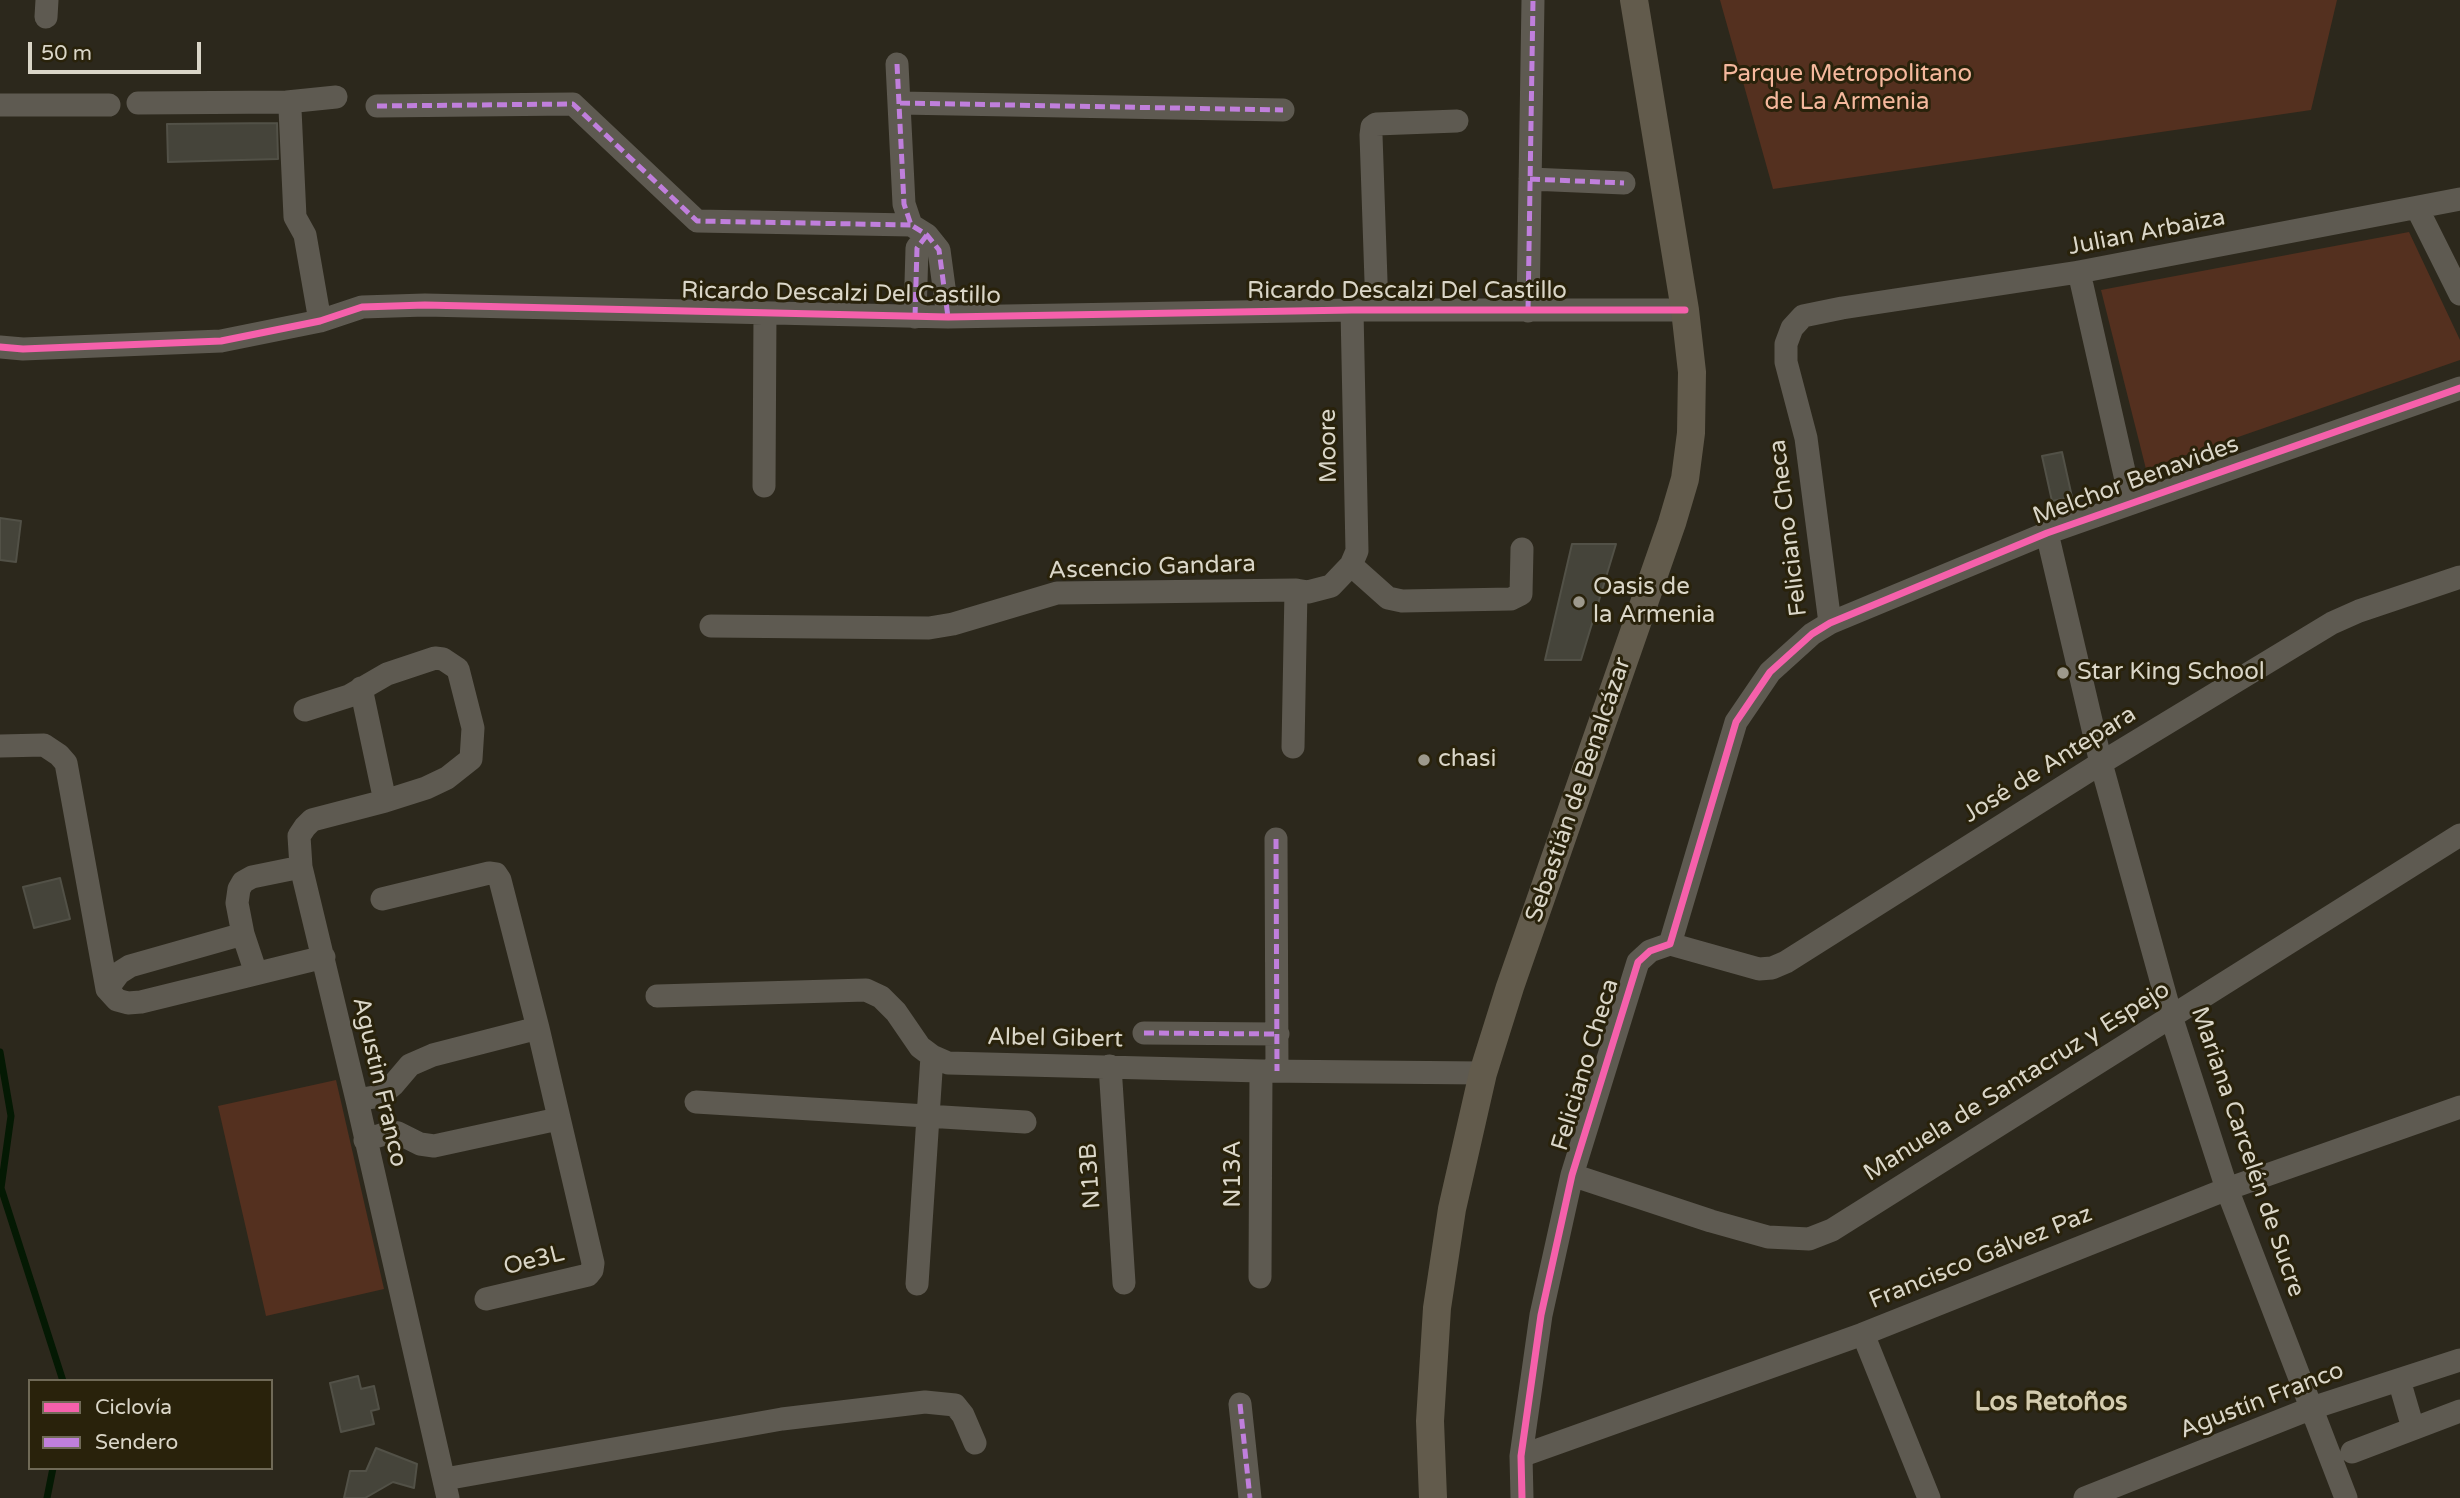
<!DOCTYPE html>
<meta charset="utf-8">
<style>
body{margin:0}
#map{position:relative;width:2460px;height:1498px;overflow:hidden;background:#2c281c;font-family:"Varela Round",sans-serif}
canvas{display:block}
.legend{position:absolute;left:28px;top:1379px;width:245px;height:91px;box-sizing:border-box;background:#29220b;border:2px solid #706a57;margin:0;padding:9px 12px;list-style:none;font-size:21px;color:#dad6c8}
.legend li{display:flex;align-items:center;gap:14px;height:35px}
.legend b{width:35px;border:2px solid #706a57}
.scale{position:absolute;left:28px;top:42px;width:173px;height:32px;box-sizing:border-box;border:4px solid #dad6c8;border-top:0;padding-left:9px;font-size:21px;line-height:24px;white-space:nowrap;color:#dad6c8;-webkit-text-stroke:5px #29220b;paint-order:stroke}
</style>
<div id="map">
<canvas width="2460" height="1498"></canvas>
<ul class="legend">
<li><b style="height:9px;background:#f560ab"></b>Ciclovía</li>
<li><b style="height:9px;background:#c07fdc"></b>Sendero</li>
</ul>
<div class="scale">50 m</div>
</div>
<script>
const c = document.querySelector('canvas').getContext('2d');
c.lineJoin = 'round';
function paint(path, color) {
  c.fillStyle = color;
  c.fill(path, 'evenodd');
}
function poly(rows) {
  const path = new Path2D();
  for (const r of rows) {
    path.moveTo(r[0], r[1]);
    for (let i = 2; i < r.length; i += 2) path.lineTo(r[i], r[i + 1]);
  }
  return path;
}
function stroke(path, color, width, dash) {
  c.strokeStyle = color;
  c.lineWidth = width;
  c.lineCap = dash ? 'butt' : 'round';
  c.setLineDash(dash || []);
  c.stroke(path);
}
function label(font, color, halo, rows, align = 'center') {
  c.font = font + ' "Varela Round",sans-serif';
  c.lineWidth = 6;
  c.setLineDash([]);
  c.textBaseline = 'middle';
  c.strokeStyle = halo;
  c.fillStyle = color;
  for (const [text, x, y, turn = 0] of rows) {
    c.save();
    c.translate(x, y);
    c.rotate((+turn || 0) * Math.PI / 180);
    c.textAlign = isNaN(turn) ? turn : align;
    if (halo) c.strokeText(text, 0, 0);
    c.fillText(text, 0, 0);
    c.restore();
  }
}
paint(poly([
 [1720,0,2337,0,2311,110,1773,189],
 [2409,232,2460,340,2460,360,2146,469,2101,290],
 [336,1080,384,1289,266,1316,218,1106]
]), '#54301f');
stroke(poly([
 [0,1052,11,1116,1,1188,63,1381],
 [47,1498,53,1468]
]), '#041903', 7);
const building = poly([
 [277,123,278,159,168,162,167,124,277,123],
 [2062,452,2072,497,2052,501,2042,456,2062,452],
 [0,518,21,521,16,562,0,560,0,518],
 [1572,544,1616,544,1581,660,1545,660,1572,544],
 [60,878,70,919,34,928,23,887,60,878],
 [358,1376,361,1389,374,1386,379,1409,371,1411,374,1424,341,1432,330,1383,358,1376],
 [376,1448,417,1464,414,1488,393,1482,365,1498,344,1498,350,1471,366,1471,376,1448]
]);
paint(building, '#45443a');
stroke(building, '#525147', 2);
stroke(poly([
 [46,17,47,0],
 [897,64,904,204,911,225,927,235,939,250,948,317],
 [287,102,336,97],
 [138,103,287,102,290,109,295,217,305,235,320,321],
 [900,103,1283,110],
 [0,105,109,105],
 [377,106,573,104,697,221,911,225],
 [1530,179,1624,183],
 [2417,208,2460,294],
 [2079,272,2131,502],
 [1377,310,1371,135,1372,127,1376,124,1457,121],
 [1528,311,1533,0],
 [915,317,917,248,927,235],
 [0,347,23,349,221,341,320,321,362,307,425,305,948,317,1352,310,1685,310],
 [764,486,765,313],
 [2047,533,2101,763,2171,1016,2227,1189,2346,1498],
 [1351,565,1388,598,1402,601,1511,599,1521,594,1522,549],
 [1830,623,1806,438,1786,362,1786,344,1792,328,1803,316,1842,308,2079,272,2460,199],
 [711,626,929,628,953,624,1057,593,1296,590,1308,592,1331,586,1351,565,1357,551,1352,310],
 [361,688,385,801],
 [305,710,349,696,387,674,435,658,443,659,458,669,473,728,471,759,447,778,426,788,385,801,312,820,305,827,299,836,301,867,357,1100,448,1498],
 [0,746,44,745,59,755,66,763,107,989],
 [1293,747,1296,590],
 [1276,839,1277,1071],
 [382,899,489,873,496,874,500,880,538,1028,593,1263,592,1270,588,1275,486,1299],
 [1670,944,1759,969,1772,968,1786,962,2101,763,2332,623,2359,611,2460,577],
 [256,973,243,934,237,903,239,889,243,882,252,877,301,867],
 [107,989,117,1000,128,1003,141,1002,324,957],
 [107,989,119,973,130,966,243,934],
 [657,996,866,990,881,997,896,1012,920,1047,932,1056,948,1063,1261,1071,1483,1073],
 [1144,1033,1278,1034],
 [1110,1066,1124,1283],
 [357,1100,380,1096,393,1085,410,1065,433,1055,538,1028],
 [696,1102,1025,1122],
 [365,1140,391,1132,398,1133,420,1144,434,1146,558,1119],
 [1572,1175,1711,1221,1768,1237,1809,1239,1832,1230,2460,835],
 [1260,1277,1261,1071],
 [917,1284,932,1056],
 [1863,1334,1929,1498],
 [2399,1380,2413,1428],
 [1240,1404,1250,1498],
 [2352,1452,2460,1411],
 [1521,1456,1863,1334,2227,1189,2460,1107],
 [445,1479,782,1419,925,1402,955,1405,963,1415,975,1443],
 [1522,1498,1521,1456,1541,1315,1572,1175,1638,962,1650,951,1670,944,1736,722,1770,672,1812,634,1830,623,2047,533,2460,388],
 [2085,1498,2312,1408,2460,1360]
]), '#5e5a51', 23);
stroke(poly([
 [1433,1498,1430,1421,1437,1308,1452,1209,1483,1073,1510,987,1672,523,1685,479,1691,433,1692,372,1685,310,1634,0]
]), '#625b4c', 28);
stroke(poly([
 [897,64,904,204,911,225,927,235,939,250,948,317],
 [900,103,1283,110],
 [377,106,573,104,697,221,911,225],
 [1530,179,1624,183],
 [1528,311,1533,0],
 [915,317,917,248,927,235],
 [1276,839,1277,1071],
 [1144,1033,1278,1034],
 [1240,1404,1250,1498]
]), '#c07fdc', 5, [10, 5]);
stroke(poly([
 [0,347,23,349,221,341,320,321,362,307,425,305,948,317,1352,310,1685,310],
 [1522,1498,1521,1456,1541,1315,1572,1175,1638,962,1650,951,1670,944,1736,722,1770,672,1812,634,1830,623,2047,533,2460,388]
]), '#f560ab', 7);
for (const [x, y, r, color] of [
 [1579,602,7,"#9d998c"],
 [2063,673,7,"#9d998c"],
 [1424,760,7,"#9d998c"]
]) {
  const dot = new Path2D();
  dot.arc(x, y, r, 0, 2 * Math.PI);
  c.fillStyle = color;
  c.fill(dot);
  stroke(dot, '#29220b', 2.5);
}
label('24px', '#f5b89d', '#29220b', [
 ["Parque Metropolitano",1847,75],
 ["de La Armenia",1847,103]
]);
label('24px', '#dad6c8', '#29220b', [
 ["Julian Arbaiza",2147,233,-11],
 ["Ricardo Descalzi Del Castillo",1407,292],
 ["Ricardo Descalzi Del Castillo",841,294,1],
 ["Moore",1329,446,-91],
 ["Melchor Benavides",2136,481,-20],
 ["Feliciano Checa",1789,528,-97],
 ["Ascencio Gandara",1152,568,-2],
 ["José de Antepara",2050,765,-32],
 ["Sebastián de Benalcázar",1579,790,-71],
 ["Albel Gibert",1055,1039,1],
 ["Feliciano Checa",1586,1065,-73],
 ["Agustin Franco",379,1082,77],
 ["Manuela de Santacruz y Espejo",2017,1082,-32],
 ["Mariana Carcelén de Sucre",2247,1152,71],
 ["N13A",1234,1174,-90],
 ["N13B",1091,1176,-94],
 ["Francisco Gálvez Paz",1981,1258,-22],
 ["Oe3L",534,1261,-14],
 ["Agustín Franco",2262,1401,-21]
]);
label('24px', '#dad6c8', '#29220b', [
 ["Oasis de",1593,588],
 ["la Armenia",1593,616],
 ["Star King School",2077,673],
 ["chasi",1438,760]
], 'left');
label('bold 26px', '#d4ccb0', '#29220b', [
 ["Los Retoños",2051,1403]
]);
</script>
